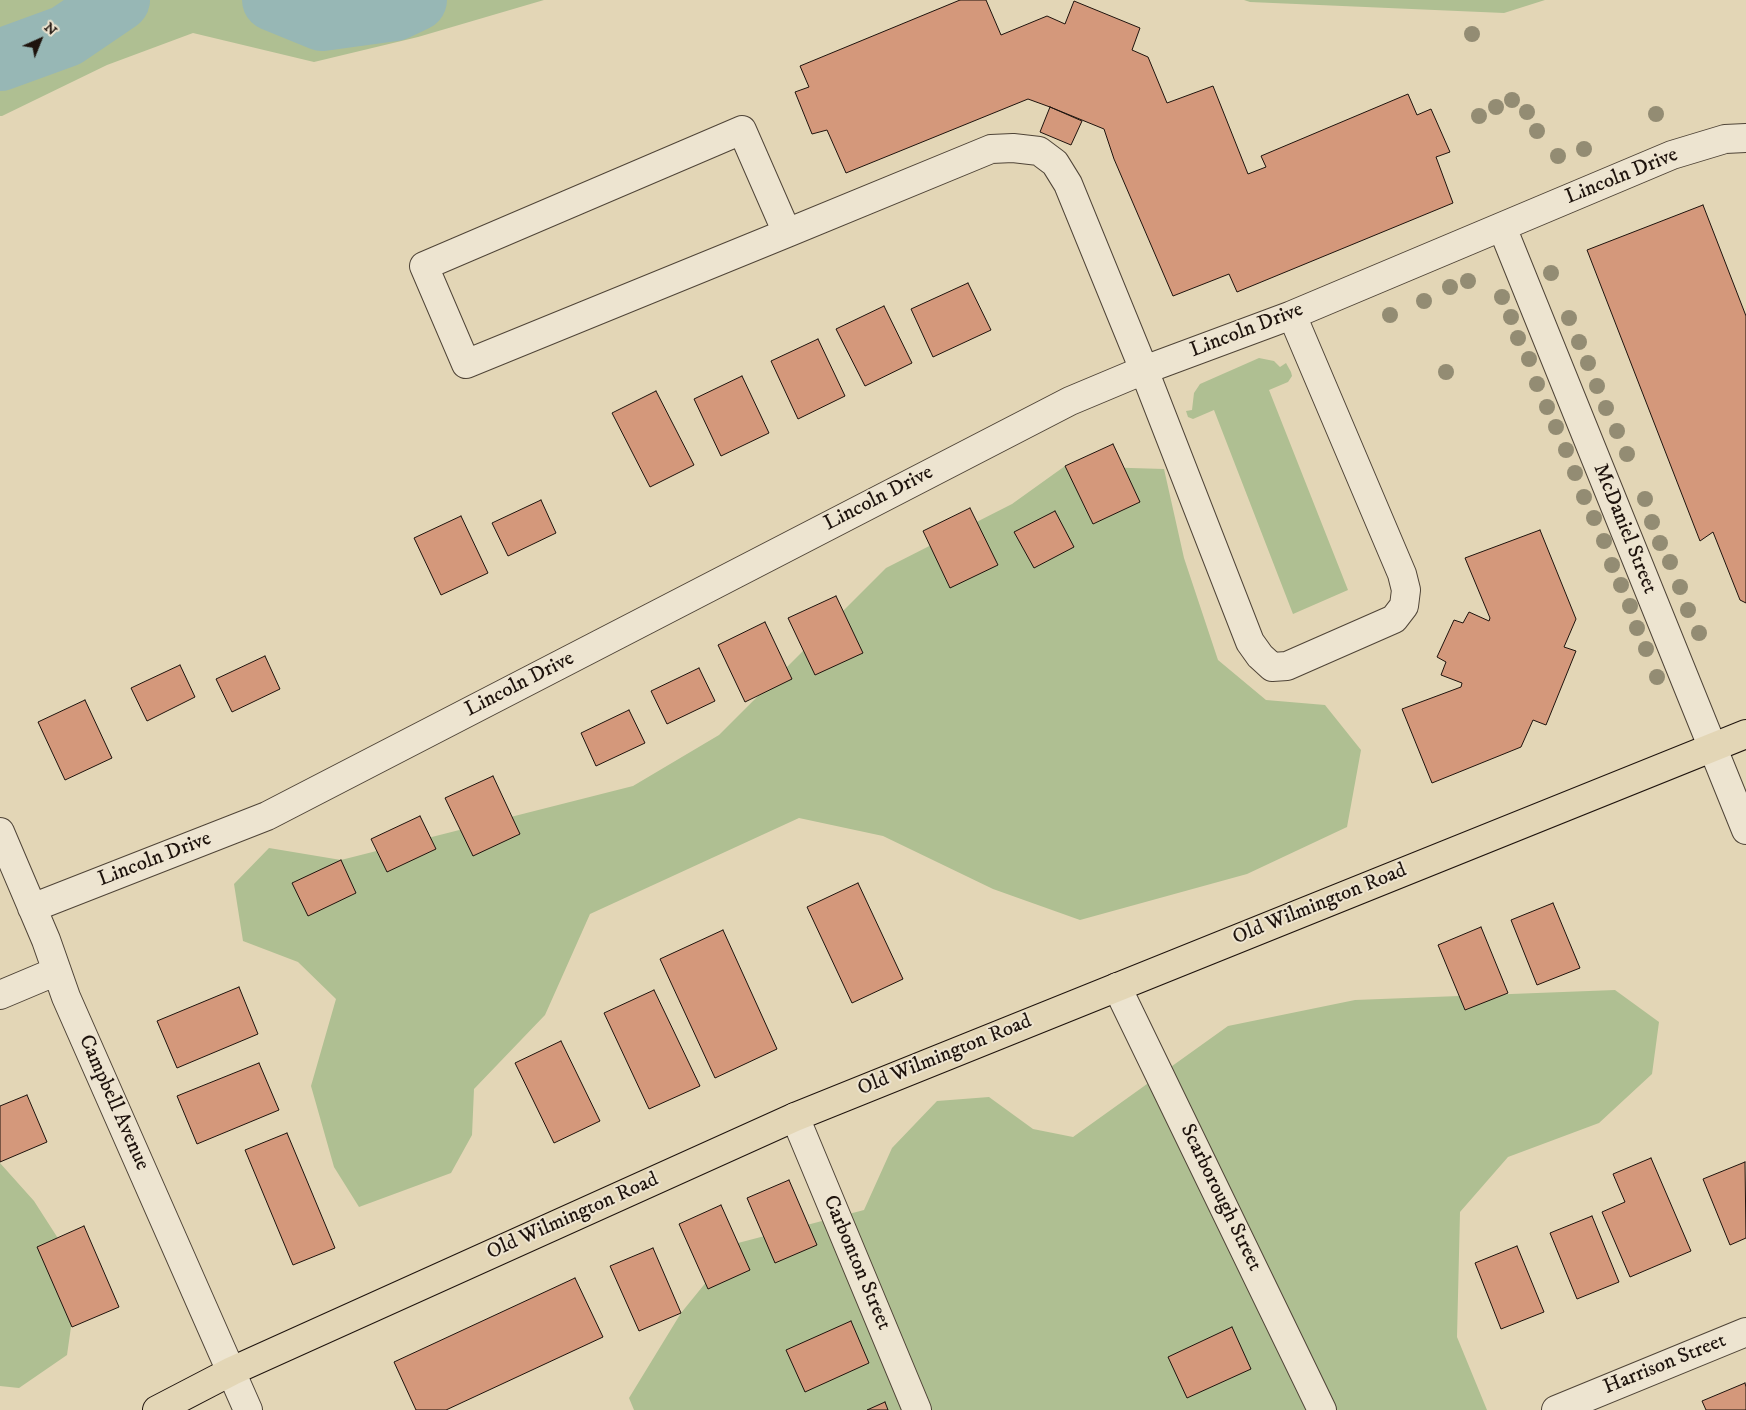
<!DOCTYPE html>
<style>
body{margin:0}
#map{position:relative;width:1746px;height:1410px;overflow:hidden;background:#e3d6b6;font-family:"IM FELL DW Pica",serif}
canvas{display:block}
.north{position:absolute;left:15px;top:15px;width:50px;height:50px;-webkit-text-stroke:4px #ede4d0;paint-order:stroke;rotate:44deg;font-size:14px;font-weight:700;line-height:20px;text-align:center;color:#1e130d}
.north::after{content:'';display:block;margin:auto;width:18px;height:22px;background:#1e130d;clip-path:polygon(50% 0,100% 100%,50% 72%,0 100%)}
</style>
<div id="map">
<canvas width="1746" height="1410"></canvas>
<div class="north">N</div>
</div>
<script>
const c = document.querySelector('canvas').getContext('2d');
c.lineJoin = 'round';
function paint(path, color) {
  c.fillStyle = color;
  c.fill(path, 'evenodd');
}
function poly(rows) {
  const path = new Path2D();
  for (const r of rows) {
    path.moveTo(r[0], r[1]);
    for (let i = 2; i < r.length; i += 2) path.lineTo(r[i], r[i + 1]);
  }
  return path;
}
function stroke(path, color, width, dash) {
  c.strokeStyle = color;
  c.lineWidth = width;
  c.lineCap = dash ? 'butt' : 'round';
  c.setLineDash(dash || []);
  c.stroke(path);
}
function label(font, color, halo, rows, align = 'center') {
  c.font = font + ' "IM FELL DW Pica",serif';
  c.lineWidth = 4;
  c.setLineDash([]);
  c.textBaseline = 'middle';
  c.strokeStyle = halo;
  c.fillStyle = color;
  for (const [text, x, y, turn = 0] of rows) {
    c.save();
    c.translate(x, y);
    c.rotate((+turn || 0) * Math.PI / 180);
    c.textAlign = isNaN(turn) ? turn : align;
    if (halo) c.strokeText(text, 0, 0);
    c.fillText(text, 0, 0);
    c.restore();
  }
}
paint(poly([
 [0,0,544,0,418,37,314,62,193,33,107,65,2,116,0,116],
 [1244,0,1545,0,1504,13,1250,2],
 [1259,358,1274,361,1280,367,1286,363,1291,372,1292,376,1288,382,1269,390,1348,590,1293,614,1214,410,1193,419,1188,417,1186,411,1192,410,1194,393,1200,384],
 [1065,466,1164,469,1184,558,1218,660,1266,700,1325,705,1361,750,1347,827,1247,874,1080,920,993,889,883,836,799,818,590,914,545,1015,474,1089,472,1135,451,1173,359,1207,334,1167,311,1086,336,999,298,962,243,941,234,884,269,848,341,860,633,786,719,735,886,568,1012,504],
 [1615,990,1659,1022,1652,1074,1599,1123,1508,1157,1460,1212,1457,1337,1487,1410,634,1410,629,1398,681,1313,738,1243,864,1210,892,1148,937,1101,989,1097,1033,1129,1073,1137,1228,1026,1355,1000],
 [0,1163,34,1201,79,1271,67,1355,19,1388,0,1386]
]), '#afbf92');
stroke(poly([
 [273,0,322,20,395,10,416,0],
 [0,60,66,36,119,0]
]), '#97b7b5', 62);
const building = poly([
 [960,0,986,0,1001,35,1047,16,1065,24,1074,1,1140,28,1132,50,1148,57,1167,103,1213,86,1248,174,1266,167,1261,156,1408,94,1417,115,1431,109,1450,152,1436,157,1453,203,1237,292,1229,274,1173,296,1114,159,1104,129,1050,107,1028,99,846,173,827,130,812,134,795,92,809,87,800,66,960,0],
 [1050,107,1082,121,1071,145,1040,132,1050,107],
 [1703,205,1746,316,1746,603,1740,600,1713,532,1700,541,1587,250,1703,205],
 [968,283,991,330,933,357,911,309,968,283],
 [884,306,912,363,865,386,836,329,884,306],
 [818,339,845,396,798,419,771,361,818,339],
 [742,376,769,433,721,456,694,399,742,376],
 [656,391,694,465,650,487,612,413,656,391],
 [1113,444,1140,502,1093,524,1065,466,1113,444],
 [541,500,556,533,508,556,492,523,541,500],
 [970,508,998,565,950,588,923,531,970,508],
 [1055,511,1074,547,1034,568,1014,532,1055,511],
 [461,516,488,573,441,595,414,538,461,516],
 [1540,530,1576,619,1564,647,1576,651,1546,725,1533,720,1521,747,1432,783,1402,709,1461,687,1462,683,1441,675,1446,662,1437,657,1454,620,1463,623,1469,612,1489,621,1490,618,1465,558,1540,530],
 [836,596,863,653,815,675,788,618,836,596],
 [765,622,792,679,745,702,718,645,765,622],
 [265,656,280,689,232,712,216,679,265,656],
 [180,665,195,697,147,721,131,688,180,665],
 [699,668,715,701,667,724,651,691,699,668],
 [85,700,112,758,65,780,38,722,85,700],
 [629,710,645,743,596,766,581,733,629,710],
 [493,776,520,834,473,856,445,798,493,776],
 [420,816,436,849,387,872,371,839,420,816],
 [341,860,356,893,308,916,292,883,341,860],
 [858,883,903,979,852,1003,807,907,858,883],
 [1553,903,1580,968,1537,985,1511,920,1553,903],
 [1481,927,1508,993,1465,1010,1438,945,1481,927],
 [723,930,777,1049,715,1078,660,959,723,930],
 [239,987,258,1034,177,1068,157,1021,239,987],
 [654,990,700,1086,649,1109,604,1013,654,990],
 [561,1041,600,1121,554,1143,515,1063,561,1041],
 [259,1063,279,1110,197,1144,177,1096,259,1063],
 [27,1095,47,1142,0,1162,0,1106,27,1095],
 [287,1133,335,1248,293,1265,245,1150,287,1133],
 [1651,1158,1691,1251,1630,1277,1602,1212,1625,1202,1613,1174,1651,1158],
 [1745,1162,1746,1238,1730,1245,1703,1179,1745,1162],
 [789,1180,817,1245,775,1263,747,1198,789,1180],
 [721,1205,750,1270,708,1289,679,1224,721,1205],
 [1592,1216,1619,1282,1577,1299,1550,1233,1592,1216],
 [84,1226,119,1307,72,1327,37,1247,84,1226],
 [1517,1246,1544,1312,1501,1329,1475,1263,1517,1246],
 [653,1248,681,1313,639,1331,610,1266,653,1248],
 [575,1278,603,1337,446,1410,416,1410,394,1362,575,1278],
 [851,1321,869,1363,805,1392,786,1350,851,1321],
 [1232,1327,1251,1369,1187,1398,1168,1357,1232,1327],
 [1745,1383,1746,1387,1746,1410,1706,1410,1702,1401,1745,1383],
 [885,1402,888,1410,867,1410,885,1402]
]);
paint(building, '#d4987b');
stroke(building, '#1e130d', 1);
const minor = poly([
 [1502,227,1746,830],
 [787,233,742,130,424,266,466,364,787,233,991,149,1013,148,1039,151,1055,163,1068,184,1144,370,1250,642,1260,656,1272,667,1287,666,1394,619,1404,606,1406,590,1402,574,1292,315],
 [0,832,46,940,66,997,248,1410],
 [32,908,267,816,1070,401,1144,370,1292,315,1672,155,1725,139,1746,138],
 [1117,987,1322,1410],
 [0,995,57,971],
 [795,1117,917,1410],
 [1556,1410,1746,1332]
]);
const major = poly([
 [157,1410,232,1371,795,1117,1746,734]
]);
stroke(minor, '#4f4437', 30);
stroke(major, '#1e130d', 30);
stroke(minor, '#ede4d0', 28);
stroke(major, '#e3d6b6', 28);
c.fillStyle = '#938c73';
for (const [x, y] of [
 [1472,34],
 [1512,100],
 [1496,107],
 [1527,112],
 [1656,114],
 [1479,116],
 [1537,131],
 [1584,149],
 [1558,156],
 [1551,273],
 [1468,281],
 [1450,287],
 [1502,297],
 [1424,301],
 [1390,315],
 [1511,317],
 [1569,318],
 [1518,338],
 [1579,342],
 [1529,359],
 [1588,363],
 [1446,372],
 [1537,384],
 [1597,386],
 [1547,407],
 [1606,408],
 [1556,427],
 [1617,431],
 [1566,450],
 [1627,454],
 [1575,473],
 [1584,497],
 [1645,499],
 [1594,518],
 [1652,522],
 [1604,541],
 [1660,543],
 [1670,562],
 [1612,565],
 [1621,585],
 [1680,587],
 [1630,606],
 [1688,610],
 [1637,628],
 [1699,633],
 [1646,649],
 [1657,677]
]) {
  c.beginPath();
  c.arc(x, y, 8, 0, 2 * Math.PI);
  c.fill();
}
label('21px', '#1e130d', '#ede4d0', [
 ["Lincoln Drive",1622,177,-22],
 ["Lincoln Drive",1247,331,-21],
 ["Lincoln Drive",879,499,-27],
 ["McDaniel Street",1624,529,68],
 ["Lincoln Drive",520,685,-27],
 ["Lincoln Drive",155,860,-21],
 ["Old Wilmington Road",1320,905,-22],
 ["Old Wilmington Road",945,1056,-22],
 ["Campbell Avenue",113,1103,66],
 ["Scarborough Street",1220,1198,64],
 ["Old Wilmington Road",573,1217,-24],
 ["Carbonton Street",856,1263,67],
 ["Harrison Street",1665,1365,-22]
]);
</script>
